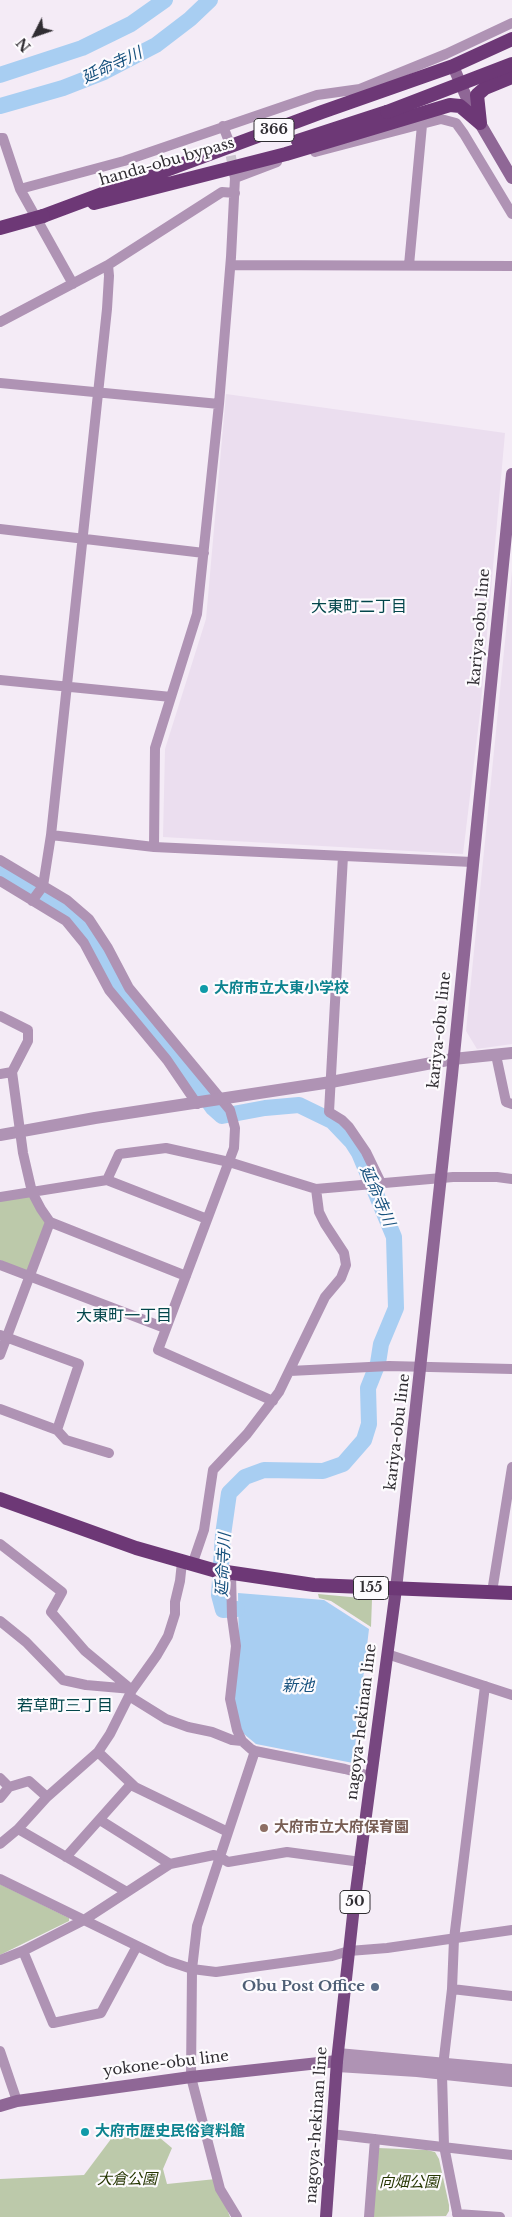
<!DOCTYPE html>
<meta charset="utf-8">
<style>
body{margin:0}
#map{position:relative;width:512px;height:2217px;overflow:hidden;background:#f4ebf6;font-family:"Libre Baskerville",serif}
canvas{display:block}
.north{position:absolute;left:10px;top:10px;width:50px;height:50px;-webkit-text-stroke:4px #fdfbfe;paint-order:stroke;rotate:229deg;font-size:14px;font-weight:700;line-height:20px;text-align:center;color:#302d32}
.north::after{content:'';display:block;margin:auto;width:18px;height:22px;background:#302d32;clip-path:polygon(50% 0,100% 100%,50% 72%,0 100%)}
</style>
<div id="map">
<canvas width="512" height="2217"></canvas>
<div class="north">N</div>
</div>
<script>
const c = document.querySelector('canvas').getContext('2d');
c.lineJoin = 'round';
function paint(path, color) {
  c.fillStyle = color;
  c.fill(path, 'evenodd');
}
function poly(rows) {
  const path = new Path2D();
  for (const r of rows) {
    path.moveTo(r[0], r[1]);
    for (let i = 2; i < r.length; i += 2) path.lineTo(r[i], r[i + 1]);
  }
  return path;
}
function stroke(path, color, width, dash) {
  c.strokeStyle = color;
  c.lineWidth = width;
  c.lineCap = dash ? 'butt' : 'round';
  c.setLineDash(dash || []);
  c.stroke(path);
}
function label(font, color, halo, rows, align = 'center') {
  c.font = font + ' "Libre Baskerville","Noto Sans JP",serif';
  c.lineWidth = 4.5;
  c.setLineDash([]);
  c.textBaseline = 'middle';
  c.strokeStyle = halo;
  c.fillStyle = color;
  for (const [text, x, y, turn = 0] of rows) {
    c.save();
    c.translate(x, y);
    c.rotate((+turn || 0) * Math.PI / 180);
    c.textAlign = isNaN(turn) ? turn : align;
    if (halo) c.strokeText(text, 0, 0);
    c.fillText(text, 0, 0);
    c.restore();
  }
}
paint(poly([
 [226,394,505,433,480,713,463,854,163,837,165,749,206,619],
 [512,571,512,1044,477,1049,466,1031]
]), '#ebdeef');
paint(poly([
 [31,1196,47,1222,27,1272,0,1260,0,1200],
 [318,1594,372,1599,371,1627,331,1601,319,1598],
 [0,1884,69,1918,69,1921,0,1955],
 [141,2122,172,2148,163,2169,167,2184,216,2179,230,2217,0,2217,0,2179,84,2175,120,2127,133,2128],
 [378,2148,427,2150,435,2152,439,2159,449,2205,449,2211,446,2216,371,2217]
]), '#bcc9aa');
paint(poly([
 [238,1593,324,1600,369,1629,353,1763,256,1744,244,1734,236,1720,233,1690,239,1661]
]), '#a8cef2');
stroke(poly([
 [0,75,82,48,131,24,165,0],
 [0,106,63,88,104,72,156,45,190,19,210,0],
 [0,870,71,915,96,945,126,1000,173,1052,213,1108,222,1116,265,1108,299,1105,332,1121,352,1142,359,1153,394,1237,396,1308,381,1344,378,1363,368,1388,369,1424,364,1440,343,1464,323,1471,264,1470,245,1477,229,1493,223,1535,219,1595,223,1610,237,1609]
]), '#a8cef2', 16);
stroke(poly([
 [228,141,234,173]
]), '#cdc5cf', 10, [10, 5]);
stroke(poly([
 [223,126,228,139],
 [0,138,3,138,20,189,73,284],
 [315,152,441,119,456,123,464,134,512,214],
 [234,174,235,178,277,162],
 [20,189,124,161,317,95,360,89,446,54,512,23],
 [231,265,512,266],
 [409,265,422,125],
 [0,322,108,265,222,192,235,193],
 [0,383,219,404],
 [0,529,204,553],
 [0,680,171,697],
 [51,835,154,847,472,862],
 [154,847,155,748,197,614,219,404,231,257,235,178],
 [343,856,329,1112,342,1120,349,1127,366,1152,381,1183],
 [0,860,67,900,89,919,108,948,129,988,230,1110,235,1128,234,1148,158,1350,273,1401],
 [0,881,66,921,84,943,109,990,167,1060,197,1104],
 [32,901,43,886,51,835,107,309,109,276,108,265],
 [0,1016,28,1030,28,1041,12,1072,23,1153,32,1192,41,1209,50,1222,186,1276],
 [496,1055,506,1102,512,1104],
 [0,1074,12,1072],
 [107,1180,119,1154,166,1148,229,1162,316,1189,453,1177,497,1177,512,1179],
 [0,1197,107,1180,207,1219],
 [0,1265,165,1328],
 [0,1335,79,1364,57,1430],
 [0,1355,50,1222],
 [290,1371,389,1366,512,1369],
 [0,1409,57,1430,66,1440,109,1453],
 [0,1544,62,1592,51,1612,85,1651,132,1690],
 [192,1565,204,1530,213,1470,247,1434,279,1392,325,1297,341,1278,346,1265,344,1253,325,1224,319,1212,316,1189],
 [231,1573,232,1617,236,1646,230,1699,237,1730,242,1741,251,1749,255,1751,345,1769,370,1776],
 [492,1592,512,1467],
 [0,1621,26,1642,63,1680,86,1685,132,1689],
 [387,1654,512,1695],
 [485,1686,454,1939,452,1989,512,1996],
 [129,1696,166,1719,188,1727,212,1732,232,1740,242,1741],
 [98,1752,135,1787,228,1832],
 [0,1778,9,1787,29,1781,47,1797],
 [0,1798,9,1787],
 [100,1820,170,1864],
 [18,1829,127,1892],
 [0,1844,18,1829,47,1797,98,1752,110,1734,132,1690,157,1655,168,1636,175,1614,175,1602,180,1581,182,1562],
 [66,1857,131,1784],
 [0,1879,168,1961,192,1969,216,1972,332,1956,349,1951,387,1948,512,1930],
 [23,1951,53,2023,101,2013,137,1946],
 [0,1960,23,1951,84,1920,170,1864,214,1855,220,1857,228,1862,287,1852,361,1862],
 [452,1989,442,2075,444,2146,458,2217],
 [0,2051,17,2101],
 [331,2134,512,2155],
 [457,2214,500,2217],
 [237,2217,220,2189,191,2077,192,1969,197,1926,255,1751],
 [369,2217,375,2139]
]), '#af93b4', 10);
stroke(poly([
 [0,1135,95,1118,331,1082,453,1059,512,1053],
 [338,2054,512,2070],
 [337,2066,417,2071,512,2081]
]), '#af93b4', 12);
stroke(poly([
 [453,66,471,108,512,178],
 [396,1589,452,1075,512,474],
 [0,2106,17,2101,191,2077,337,2061]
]), '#8f6796', 12);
stroke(poly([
 [326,2217,337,2061,354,1906,396,1589]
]), '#774780', 12);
stroke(poly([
 [480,123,477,95,485,88,512,77],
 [298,141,387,112],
 [94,203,286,154,450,105,460,106,480,123],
 [43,216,322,112,453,66,512,39],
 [0,1499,136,1548,213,1570,314,1585,512,1593]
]), '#6d3876', 14);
stroke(poly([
 [387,112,512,64],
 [0,228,43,216]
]), '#6d3876', 14);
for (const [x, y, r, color] of [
 [204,989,5,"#0f9aa8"],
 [264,1828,5,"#8d6e63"],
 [375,1987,5,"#5c6f8a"],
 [85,2132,5,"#0f9aa8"]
]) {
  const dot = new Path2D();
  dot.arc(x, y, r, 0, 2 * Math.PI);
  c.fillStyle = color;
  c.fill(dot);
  stroke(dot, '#fdfbfe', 2);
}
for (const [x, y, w] of [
 [274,130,40],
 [371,1588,35],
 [355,1902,30]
]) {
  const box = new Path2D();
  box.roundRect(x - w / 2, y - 11.5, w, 23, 4);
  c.fillStyle = '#fdfbfe';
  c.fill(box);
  stroke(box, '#302d32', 1);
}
label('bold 14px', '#302d32', null, [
 ["366",274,130],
 ["155",371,1588],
 ["50",355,1902]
]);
label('15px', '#302d32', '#fdfbfe', [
 ["handa-obu bypass",167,162,-16],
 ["kariya-obu line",480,627,-85],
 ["kariya-obu line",440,1030,-84],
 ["kariya-obu line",398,1432,-83],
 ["nagoya-hekinan line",362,1722,-83],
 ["yokone-obu line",166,2064,-7],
 ["nagoya-hekinan line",317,2125,-86]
]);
label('bold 15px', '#0d838f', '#fdfbfe', [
 ["大府市立大東小学校",214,989],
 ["大府市歴史民俗資料館",95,2132]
], 'left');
label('bold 15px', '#785e54', '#fdfbfe', [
 ["大府市立大府保育園",274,1828]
], 'left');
label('bold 15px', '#4e5e75', '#fdfbfe', [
 ["Obu Post Office",365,1987]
], 'right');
label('italic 15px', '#263602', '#fdfbfe', [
 ["大倉公園",127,2180],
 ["向畑公園",409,2183]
]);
label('italic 16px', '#18527e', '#fdfbfe', [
 ["延命寺川",112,66,-25],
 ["延命寺川",377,1196,67],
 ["延命寺川",224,1565,-87],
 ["新池",298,1686]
]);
label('16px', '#03464b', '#fdfbfe', [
 ["大東町二丁目",359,607],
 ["大東町一丁目",124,1316],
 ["若草町三丁目",65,1706]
]);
</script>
